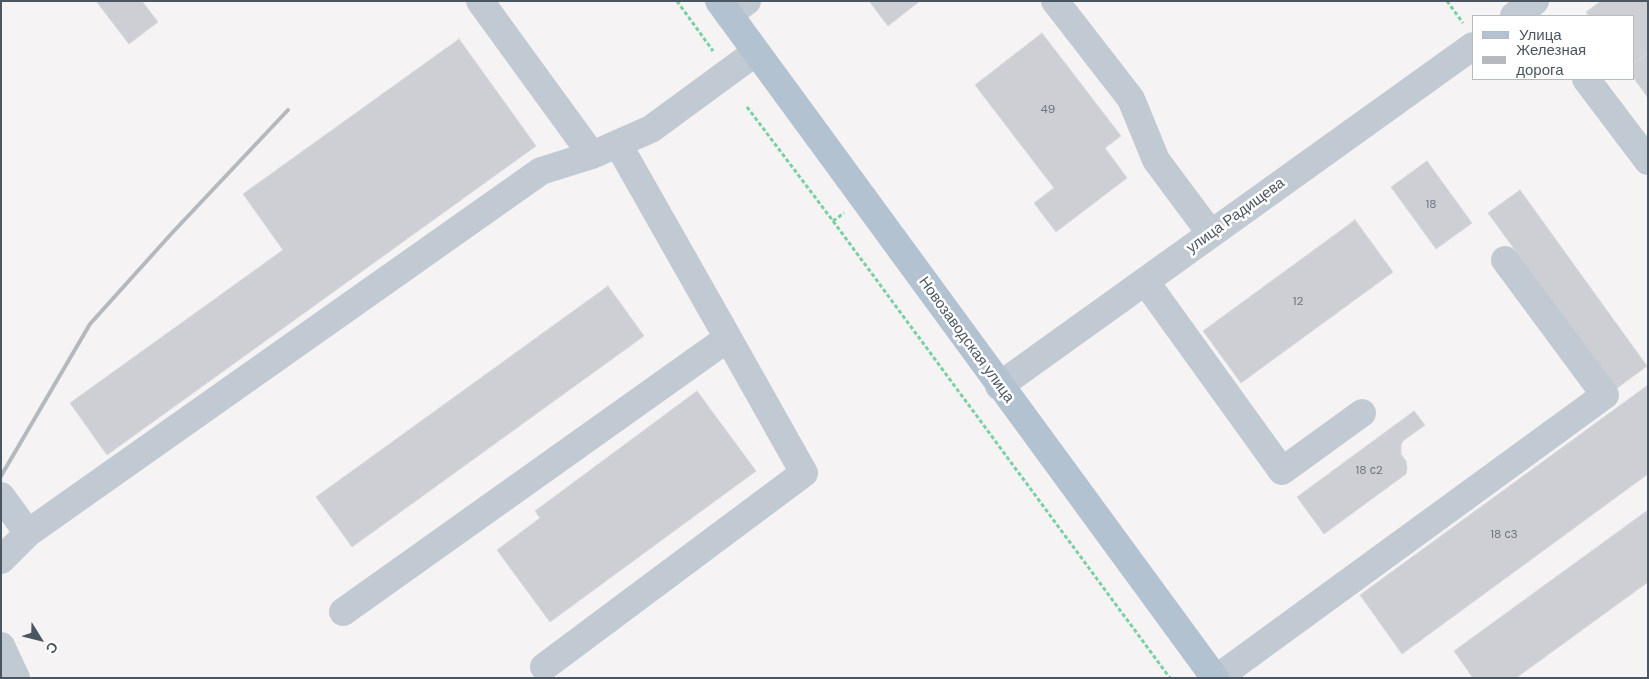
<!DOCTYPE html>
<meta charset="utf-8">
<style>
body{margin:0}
#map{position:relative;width:1649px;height:679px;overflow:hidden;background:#f5f3f3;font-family:"DM Sans",sans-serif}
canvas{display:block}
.frame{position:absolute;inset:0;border:2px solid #4a5661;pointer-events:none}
.legend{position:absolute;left:1472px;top:15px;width:162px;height:65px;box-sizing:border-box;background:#fff;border:1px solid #b7bbc0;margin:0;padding:6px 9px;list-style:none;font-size:15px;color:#4a5661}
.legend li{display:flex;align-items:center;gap:10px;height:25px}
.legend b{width:25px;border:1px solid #b7bbc0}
.north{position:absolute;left:15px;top:614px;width:50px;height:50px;-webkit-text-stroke:4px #fff;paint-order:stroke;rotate:126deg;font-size:14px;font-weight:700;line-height:20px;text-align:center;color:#4a5661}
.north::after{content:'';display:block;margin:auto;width:18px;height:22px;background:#4a5661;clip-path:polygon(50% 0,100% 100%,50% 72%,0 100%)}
</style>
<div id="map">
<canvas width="1649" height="679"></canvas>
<div class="frame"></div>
<ul class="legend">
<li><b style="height:6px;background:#b3c2d1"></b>Улица</li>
<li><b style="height:6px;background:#b5b8bd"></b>Железная дорога</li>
</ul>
<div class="north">С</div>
</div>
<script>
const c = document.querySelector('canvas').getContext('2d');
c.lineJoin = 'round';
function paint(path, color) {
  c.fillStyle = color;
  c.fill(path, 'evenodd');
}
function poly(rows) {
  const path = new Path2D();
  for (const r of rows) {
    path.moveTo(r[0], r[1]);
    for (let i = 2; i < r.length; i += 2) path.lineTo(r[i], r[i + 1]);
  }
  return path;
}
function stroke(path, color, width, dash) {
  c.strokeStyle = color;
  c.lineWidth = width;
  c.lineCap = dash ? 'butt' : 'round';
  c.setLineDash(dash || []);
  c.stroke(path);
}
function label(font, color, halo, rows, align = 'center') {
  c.font = font + ' "DM Sans",sans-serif';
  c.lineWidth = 5;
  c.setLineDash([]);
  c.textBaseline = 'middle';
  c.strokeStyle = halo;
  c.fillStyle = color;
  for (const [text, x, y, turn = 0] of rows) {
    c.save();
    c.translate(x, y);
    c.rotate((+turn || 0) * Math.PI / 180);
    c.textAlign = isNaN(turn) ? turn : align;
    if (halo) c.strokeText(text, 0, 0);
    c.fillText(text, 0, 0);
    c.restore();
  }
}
const building = poly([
 [96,1,142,1,158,22,129,44,96,1],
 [869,1,920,1,888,26,869,1],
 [1601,1,1648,1,1648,53,1633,64,1633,16,1589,16,1586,12,1601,1],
 [1042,33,1121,136,1105,148,1127,178,1056,232,1034,203,1054,188,975,85,1042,33],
 [459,39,536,146,107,455,70,403,283,250,243,194,459,39],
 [1648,53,1648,98,1633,77,1633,64,1648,53],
 [1427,161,1472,223,1436,249,1391,187,1427,161],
 [1520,190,1647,366,1616,389,1488,213,1520,190],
 [1355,220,1393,272,1241,383,1203,331,1355,220],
 [608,286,644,336,352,547,316,497,608,286],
 [1648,385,1648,474,1402,654,1360,595,1648,385],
 [697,391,756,471,550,622,497,550,540,518,535,511,697,391],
 [1414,411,1425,425,1403,441,1401,445,1401,454,1406,461,1407,468,1406,474,1324,534,1297,497,1414,411],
 [1648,510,1648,582,1516,678,1473,678,1454,651,1648,510]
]);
paint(building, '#cdcfd5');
stroke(building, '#d7d9de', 1);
stroke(poly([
 [677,1,713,51],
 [1447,1,1463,23],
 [747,107,833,221,1170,678],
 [833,221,844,213]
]), '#7ad0a6', 3, [4, 2.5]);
stroke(poly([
 [480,1,592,155],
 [1055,1,1131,99,1156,160,1211,234],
 [729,15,747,1],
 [1514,16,1535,1],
 [1586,79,1648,161],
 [1145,281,1282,471,1362,413],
 [999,386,1473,46],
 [1,496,28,533],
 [1,560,28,533,541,171,592,155,651,129,756,52],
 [343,612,728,338,618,144],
 [1,646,16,678],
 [544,667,804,473,728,338],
 [1217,678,1605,395,1505,260]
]), '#c1cad2', 28);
stroke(poly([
 [719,1,1215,678]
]), '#b3c2d1', 28);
stroke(poly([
 [1,476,90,324,172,233,288,110]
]), '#b5b8bd', 4);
label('12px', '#6b747e', null, [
 ["49",1048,110],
 ["18",1431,205],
 ["12",1298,302],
 ["18 с2",1369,471],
 ["18 с3",1504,535]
]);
label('15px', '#4a5661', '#fff', [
 ["улица Радищева",1236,216,-36],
 ["Новозаводская улица",966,340,54]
]);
</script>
